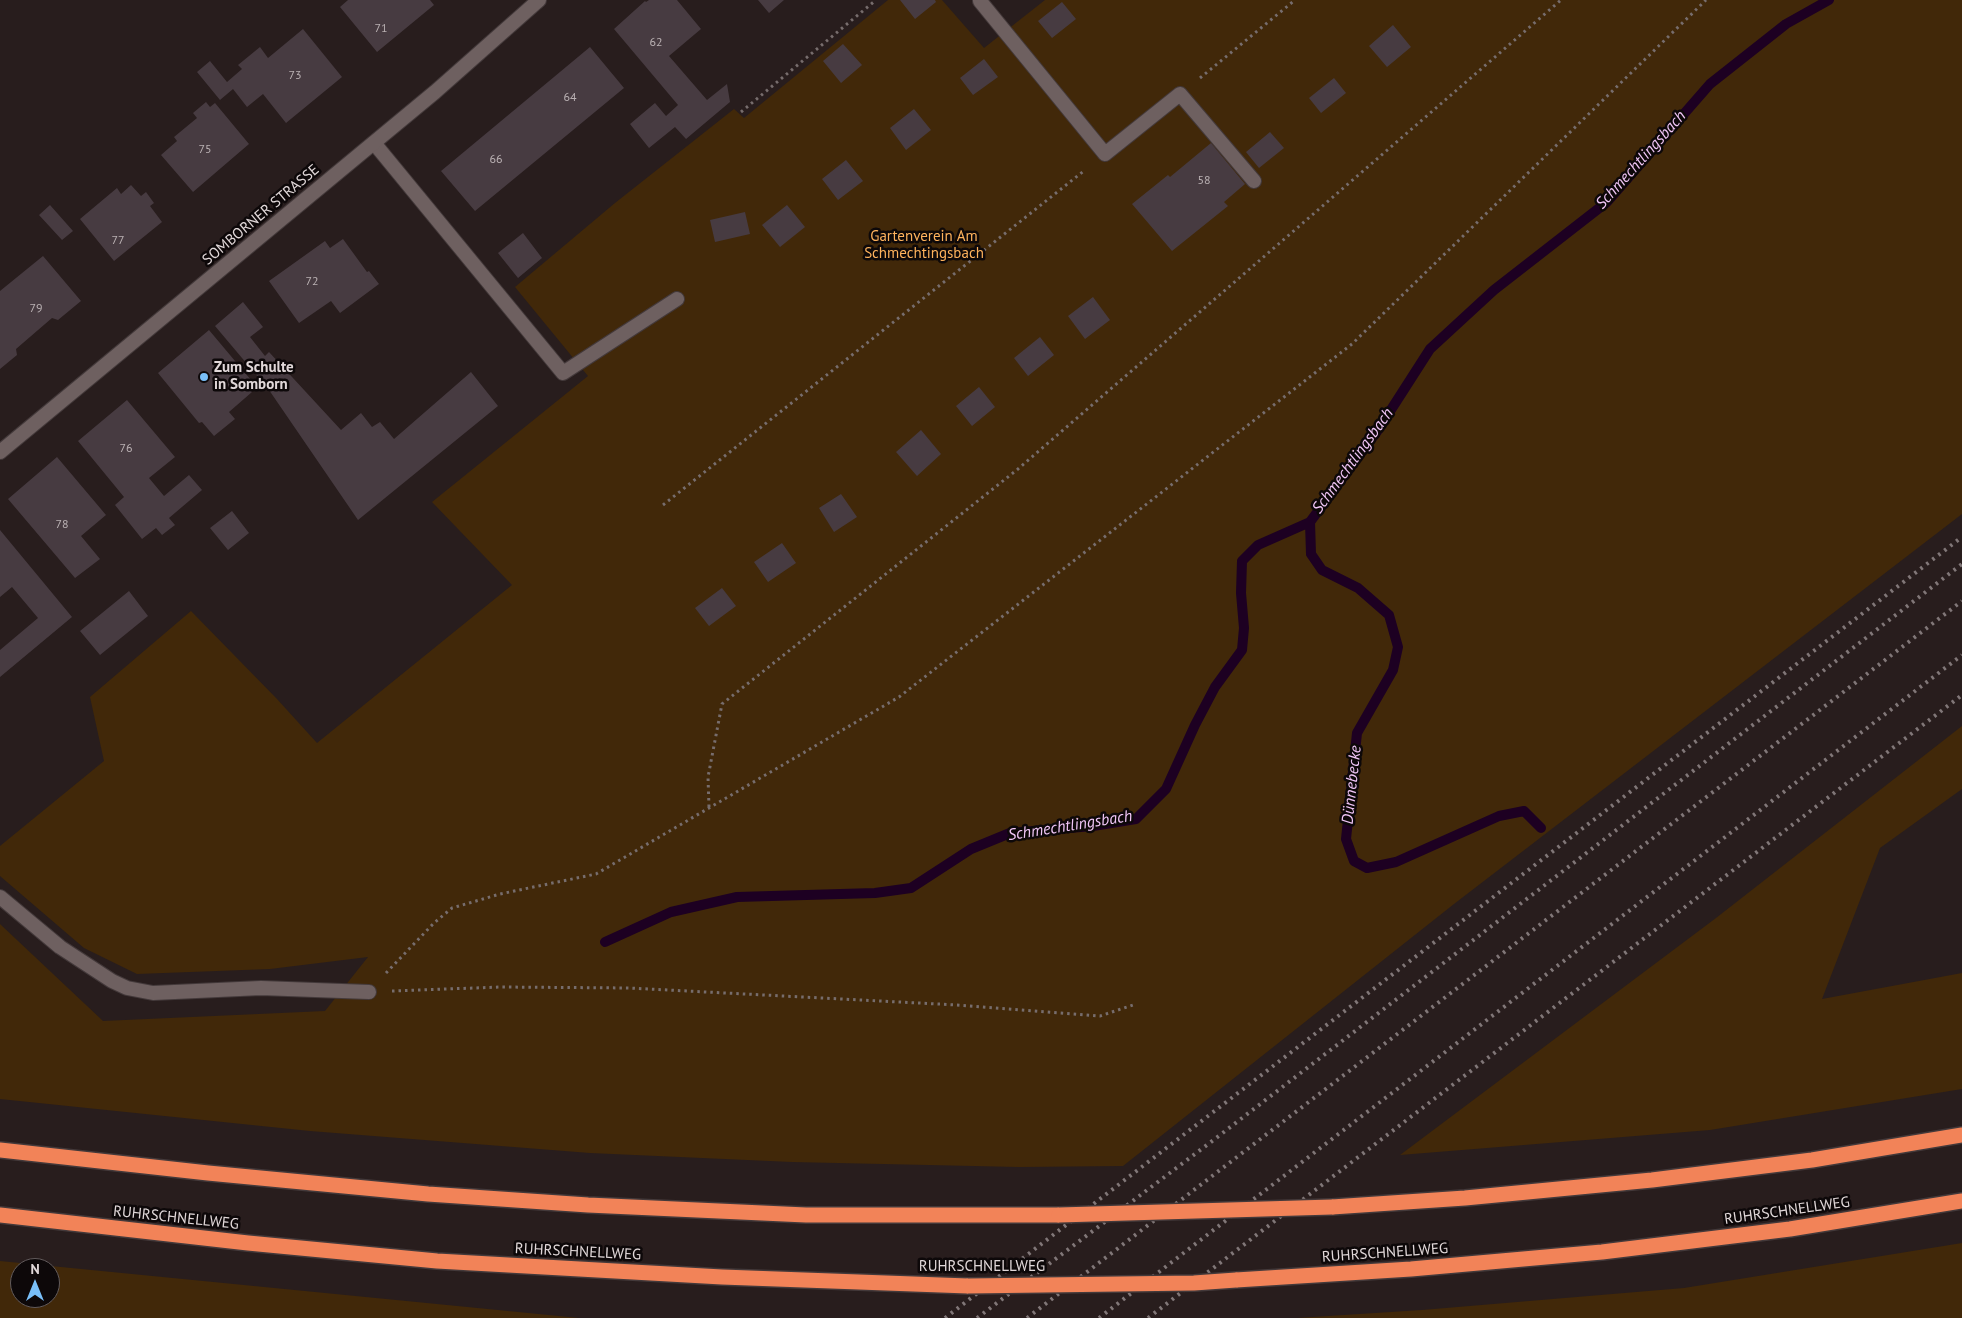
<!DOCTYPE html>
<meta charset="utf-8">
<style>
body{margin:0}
#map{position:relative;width:1962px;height:1318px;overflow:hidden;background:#281d1d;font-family:"PT Sans",sans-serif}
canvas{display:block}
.north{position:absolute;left:10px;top:1258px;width:50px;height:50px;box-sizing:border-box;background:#0d0809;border:1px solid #625b5c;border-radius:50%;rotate:0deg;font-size:14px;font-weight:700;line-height:20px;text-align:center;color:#e1d8d9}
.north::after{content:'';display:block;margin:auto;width:18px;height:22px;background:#79bff8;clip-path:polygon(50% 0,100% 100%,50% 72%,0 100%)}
</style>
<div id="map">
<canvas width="1962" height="1318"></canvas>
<div class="north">N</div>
</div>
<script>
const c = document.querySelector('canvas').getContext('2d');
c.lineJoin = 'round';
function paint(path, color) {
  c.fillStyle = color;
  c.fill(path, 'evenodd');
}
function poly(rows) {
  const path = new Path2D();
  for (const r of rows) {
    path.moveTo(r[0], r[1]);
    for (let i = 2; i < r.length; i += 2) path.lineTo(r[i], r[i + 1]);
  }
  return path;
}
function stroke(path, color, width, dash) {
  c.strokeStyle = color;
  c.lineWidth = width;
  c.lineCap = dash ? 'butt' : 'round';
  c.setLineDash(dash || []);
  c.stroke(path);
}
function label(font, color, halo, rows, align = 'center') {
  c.font = font + ' "PT Sans",sans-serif';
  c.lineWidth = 5;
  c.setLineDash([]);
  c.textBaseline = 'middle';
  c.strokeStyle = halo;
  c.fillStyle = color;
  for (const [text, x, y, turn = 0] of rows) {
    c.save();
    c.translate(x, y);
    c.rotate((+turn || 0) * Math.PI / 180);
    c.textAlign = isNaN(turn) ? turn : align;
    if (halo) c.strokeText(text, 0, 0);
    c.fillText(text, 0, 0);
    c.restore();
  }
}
paint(poly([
 [888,0,942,0,984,48,1045,0,1962,0,1962,514,1454,904,1123,1166,1019,1167,792,1162,590,1153,310,1131,0,1099,0,924,103,1021,325,1011,368,957,270,969,137,974,84,948,0,876,0,846,104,761,90,697,191,611,277,699,317,743,512,585,432,502,588,376,515,287,615,203,734,109,744,118],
 [1962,726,1962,789,1880,848,1822,999,1962,973,1962,1089,1710,1130,1400,1155,1716,918],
 [1962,1243,1962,1318,1297,1318,1422,1310,1684,1288],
 [0,1261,579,1318,0,1318],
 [20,1268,50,1268,50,1298,20,1298]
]), '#412809');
stroke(poly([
 [1310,522,1311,554,1322,570,1358,588,1389,615,1398,647,1393,670,1357,733,1346,839,1354,861,1367,868,1396,862,1499,816,1524,811,1541,828],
 [605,942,671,912,737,897,875,893,911,888,971,849,1010,833,1093,826,1136,819,1166,789,1195,725,1215,687,1242,650,1244,628,1241,593,1242,561,1258,545,1310,522,1378,430,1430,349,1494,290,1607,202,1710,84,1786,24,1829,0]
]), '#1d0022', 10);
paint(poly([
 [348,0,430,0,434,5,377,52,340,7],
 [649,0,677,0,701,29,669,56,707,100,727,84,730,102,686,139,675,127,649,148,630,124,655,103,666,116,678,105,614,29,645,1,646,2],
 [758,0,784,0,769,13],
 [900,0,935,0,936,2,915,19],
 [1062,2,1076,19,1052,38,1038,21],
 [1393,25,1411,47,1387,67,1369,46],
 [303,29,342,77,286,123,263,94,247,107,233,89,220,100,197,72,210,61,227,82,242,69,238,65,260,47,268,58],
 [843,44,862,65,841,83,823,61],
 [590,47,624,88,475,211,441,171],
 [984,59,998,77,973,95,960,78],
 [1334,78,1346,93,1321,113,1309,98],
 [206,102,210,107,215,103,249,144,193,192,161,155,177,141,174,137,197,118,193,113],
 [914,109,931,130,906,150,890,128],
 [1270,132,1284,148,1259,168,1246,152],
 [1211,143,1245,184,1224,202,1228,206,1172,251,1132,204,1168,175,1170,177],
 [846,160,863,181,838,200,822,179],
 [131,185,141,196,146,192,154,203,150,206,162,222,114,261,80,219,117,188,121,194],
 [50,205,73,231,62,240,39,215],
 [787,205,805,227,780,247,762,225],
 [745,212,750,234,715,242,710,220],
 [523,233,542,258,518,278,498,253],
 [343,239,367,272,369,271,379,284,340,313,331,301,299,323,269,281,325,241,330,248],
 [43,256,81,301,58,320,52,318,16,349,17,355,0,369,0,291],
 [1093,297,1110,320,1085,339,1068,316],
 [243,302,263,327,250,337,265,356,269,352,341,430,361,413,372,427,380,422,394,439,471,372,498,406,358,520,269,390,215,326],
 [209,330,251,380,246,384,252,392,229,412,235,419,214,436,202,422,199,423,158,373],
 [1040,337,1054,355,1028,376,1014,358],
 [979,387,995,407,972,426,956,406],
 [127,400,175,457,149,478,164,496,189,475,202,490,169,518,175,525,162,535,156,528,142,539,115,505,124,497,78,441],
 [921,430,941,454,917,476,896,452],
 [57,457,106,515,81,536,100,559,75,578,8,499],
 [841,494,857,517,834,532,819,508],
 [232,511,249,533,228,550,210,528],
 [0,530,72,617,0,677,0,650,38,618,12,587,0,597],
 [782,543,796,563,768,582,754,562],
 [722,588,736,606,709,626,695,608],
 [129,591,148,616,100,655,80,631]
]), '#473b41');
const service = poly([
 [980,1,1105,154,1180,94,1254,181],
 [374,143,563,373,677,299],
 [0,897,60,947,112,981,127,988,153,993,261,988,369,992]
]);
const minor = poly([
 [0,452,435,92,539,0]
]);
const motorway = poly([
 [0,1150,208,1173,428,1194,588,1205,806,1215,1059,1215],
 [1332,1207,1465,1198,1652,1180,1812,1160,1962,1135],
 [0,1215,248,1243,437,1261,722,1277,968,1286],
 [1236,1280,1411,1269,1602,1252,1790,1229,1962,1201]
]);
stroke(service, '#43393a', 16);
stroke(minor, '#43393a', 16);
stroke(motorway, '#43393a', 18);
stroke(poly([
 [1200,78,1295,0],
 [741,112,876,0],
 [663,505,1085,170],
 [709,807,708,777,722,704,1018,469,1561,0],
 [386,973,434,923,452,908,500,894,596,874,899,697,1352,344,1706,0],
 [392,991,501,987,629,988,957,1005,1100,1016,1133,1005]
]), '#776d6d', 3, [2.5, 4]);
stroke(service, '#6e6060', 14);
stroke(minor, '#6e6060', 14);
stroke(motorway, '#f28358', 15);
stroke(poly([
 [945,1318,1962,537],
 [977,1318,1207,1145,1962,564],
 [1027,1318,1962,601],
 [1099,1318,1962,655],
 [1148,1318,1962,695]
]), '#817778', 4, [2.5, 5]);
const motorwayBridge = poly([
 [1059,1215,1332,1207],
 [968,1286,1194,1283,1236,1280]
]);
stroke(motorwayBridge, '#43393a', 18, []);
stroke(motorwayBridge, '#f28358', 15);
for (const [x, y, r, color] of [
 [204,377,5,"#79bff8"]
]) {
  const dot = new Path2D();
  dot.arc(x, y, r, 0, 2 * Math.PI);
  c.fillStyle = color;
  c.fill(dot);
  stroke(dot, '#0d0809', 2);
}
label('12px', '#bab1b3', null, [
 ["71",381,29],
 ["62",656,43],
 ["73",295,76],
 ["64",570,98],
 ["75",205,150],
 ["66",496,160],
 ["58",1204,181],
 ["77",118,241],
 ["72",312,282],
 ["79",36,309],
 ["76",126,449],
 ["78",62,525]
]);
label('15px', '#e1d8d9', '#0d0809', [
 ["SOMBORNER STRASSE",261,215,-40],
 ["RUHRSCHNELLWEG",1787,1211,-8],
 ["RUHRSCHNELLWEG",176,1218,6],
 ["RUHRSCHNELLWEG",578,1252,3],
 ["RUHRSCHNELLWEG",1385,1253,-4],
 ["RUHRSCHNELLWEG",982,1267]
]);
label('15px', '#feb25c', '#0d0809', [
 ["Gartenverein Am",924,237],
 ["Schmechtingsbach",924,254]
]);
label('bold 15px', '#e1d8d9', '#0d0809', [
 ["Zum Schulte",214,368],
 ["in Somborn",214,385]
], 'left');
label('italic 16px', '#f2c7f8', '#0d0809', [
 ["Schmechtlingsbach",1641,160,-48],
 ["Schmechtlingsbach",1353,461,-54],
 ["Dünnebecke",1352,785,-84],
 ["Schmechtlingsbach",1070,826,-9]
]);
</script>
